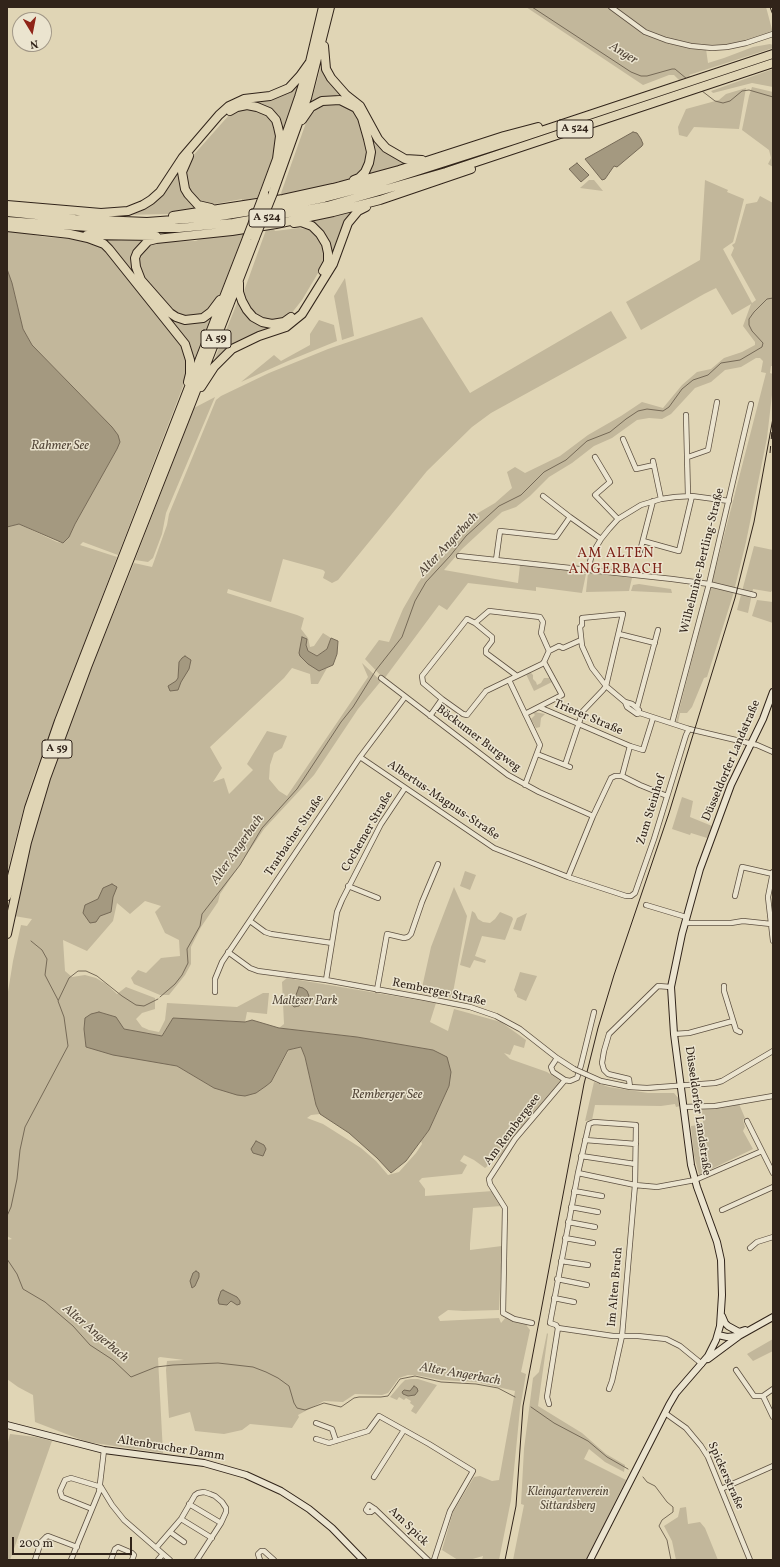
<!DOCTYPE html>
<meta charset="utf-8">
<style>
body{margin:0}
#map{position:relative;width:780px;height:1567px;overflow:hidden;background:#e0d5b5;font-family:Vollkorn,serif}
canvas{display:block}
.frame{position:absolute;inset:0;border:8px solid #31241a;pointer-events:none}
.north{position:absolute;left:12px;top:12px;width:40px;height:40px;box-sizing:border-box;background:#ebe4cf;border:1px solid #a19787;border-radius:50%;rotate:170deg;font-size:11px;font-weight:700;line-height:16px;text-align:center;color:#31241a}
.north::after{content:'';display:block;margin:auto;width:14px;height:18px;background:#8f2418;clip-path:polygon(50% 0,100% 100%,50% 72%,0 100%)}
.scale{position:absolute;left:12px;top:1537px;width:120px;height:18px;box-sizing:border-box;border:2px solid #31241a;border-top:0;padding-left:5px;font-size:12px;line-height:14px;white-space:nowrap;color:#31241a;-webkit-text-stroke:3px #ebe4cf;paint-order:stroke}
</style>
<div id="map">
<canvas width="780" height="1567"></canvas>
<div class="frame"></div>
<div class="north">N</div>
<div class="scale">200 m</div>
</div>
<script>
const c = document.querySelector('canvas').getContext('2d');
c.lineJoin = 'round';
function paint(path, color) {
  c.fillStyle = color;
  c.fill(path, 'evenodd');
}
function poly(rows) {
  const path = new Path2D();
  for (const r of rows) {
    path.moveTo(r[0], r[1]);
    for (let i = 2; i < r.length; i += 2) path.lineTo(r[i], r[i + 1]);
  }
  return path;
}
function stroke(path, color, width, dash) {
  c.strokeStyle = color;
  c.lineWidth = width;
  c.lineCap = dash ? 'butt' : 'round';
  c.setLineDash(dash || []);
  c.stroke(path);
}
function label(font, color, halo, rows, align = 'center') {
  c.font = font + ' Vollkorn,serif';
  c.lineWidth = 3;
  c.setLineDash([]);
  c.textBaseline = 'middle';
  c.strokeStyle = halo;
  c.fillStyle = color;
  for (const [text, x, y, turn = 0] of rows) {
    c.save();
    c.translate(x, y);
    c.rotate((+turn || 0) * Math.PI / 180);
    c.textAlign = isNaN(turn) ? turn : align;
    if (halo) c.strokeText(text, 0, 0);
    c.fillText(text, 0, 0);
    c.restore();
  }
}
paint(poly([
 [526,7,610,7,645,32,706,49,708,63,724,58,753,47,770,44,773,45,773,48,689,75,691,77,679,80,674,75,669,75,643,85],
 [612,7,766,7,773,33,746,41,714,47,683,44,645,31],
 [323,59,350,99,310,106],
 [773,69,773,87,752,83,713,93,711,91],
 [300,81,283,131,281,123,276,115,240,103],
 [752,87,773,92,773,167,768,164,771,158,769,150,742,130,749,96],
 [746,88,739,129,694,127,687,137,679,135,678,127,686,109,719,100,726,94],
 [332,101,354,110,360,119,369,152,363,170,351,180,340,184,339,181,314,190,280,196,308,117,315,108],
 [247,107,267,114,275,122,278,144,256,201,243,203,242,199,210,205,199,201,189,190,186,177,187,167,190,159,230,114,238,109],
 [367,124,376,140,414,163,364,179,368,173],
 [177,170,200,208,169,214,121,215,145,207],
 [589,180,594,180,603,191,580,188],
 [705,180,728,190,727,192,744,199,733,242,723,249,752,303,756,300,731,255,734,248,732,245,735,243,746,204,757,202,760,196,773,203,773,366,771,366,770,373,773,374,773,386,767,438,746,542,733,595,707,677,704,678,692,707,687,713,680,713,678,722,676,722,766,373,761,372,763,361,760,358,756,358,741,367,725,370,711,382,695,388,671,414,662,419,649,418,637,420,612,438,594,446,572,463,549,477,530,496,516,507,502,512,462,549,444,570,518,583,520,565,582,572,583,574,586,574,582,593,536,587,536,591,468,583,447,610,439,605,384,679,365,659,379,640,389,642,403,609,418,583,436,558,478,513,495,503,512,488,507,472,515,467,525,473,560,456,588,435,621,416,642,402,663,408,682,385,697,372,711,369,724,358,742,352,755,345,755,342,743,326,751,304,732,315,716,288,704,294,641,330,626,302,700,260],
 [359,208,332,261,330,253,306,221],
 [273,228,275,231,299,228,311,230,320,237,324,246,324,263,302,300,291,314,283,319,275,321,266,320,251,311,245,300,244,291,266,230],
 [7,230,45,237,85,240,102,246,184,345,188,360,185,381,118,555,83,542,80,545,117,557,34,776,24,807,7,873,7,527,19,524,57,542,63,543,69,537,75,524,117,449,112,427,32,345,23,329,12,283,7,269],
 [244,233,217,302,202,316,185,318,171,311,142,276,138,263,139,258,142,251,151,242,196,241,204,237],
 [98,237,147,238,137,247,138,278,116,251],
 [345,278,354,336,342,340,334,296],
 [239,298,246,313,281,325,258,333,211,368],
 [611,311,627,338,491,413,472,427,427,471,338,580,332,583,323,578,325,572,323,570,283,559,271,602,228,589,227,593,297,615,304,618,301,629,308,638,310,647,314,646,323,633,331,638,327,649,317,656,308,651,300,640,319,671,327,668,318,684,311,684,310,674,292,668,284,678,210,747,222,768,213,782,224,778,229,794,253,770,247,764,267,731,287,736,282,748,274,753,270,765,269,779,279,791,287,796,368,677,362,663,381,681,358,709,314,775,264,829,220,894,218,902,201,927,191,947,191,964,185,975,169,995,160,995,134,984,131,978,138,970,146,973,161,958,180,956,179,940,165,933,155,912,161,906,145,901,130,914,117,903,113,921,87,951,63,940,65,971,72,977,85,975,96,978,106,984,117,994,126,987,155,998,155,1009,142,1013,136,1019,142,1027,149,1030,159,1032,165,1020,167,1003,237,1007,263,993,269,993,267,1014,247,1012,245,1022,173,1018,162,1036,123,1029,116,1017,99,1012,84,1023,86,1047,177,1066,214,1088,256,1093,271,1082,289,1050,301,1047,305,1057,316,1105,320,1114,311,1115,307,1118,323,1124,361,1148,376,1161,388,1175,399,1172,416,1153,422,1144,421,1141,429,1130,449,1086,433,1050,357,1037,279,1028,284,1024,282,982,287,978,436,1003,430,1022,448,1031,454,1009,501,1022,526,1040,524,1048,514,1045,510,1055,504,1053,510,1059,547,1072,562,1082,503,1154,485,1168,474,1160,464,1155,460,1161,467,1165,462,1174,422,1178,419,1181,425,1189,425,1196,493,1191,502,1206,473,1208,470,1244,470,1250,502,1246,499,1310,464,1311,448,1310,438,1317,440,1321,499,1318,501,1323,507,1316,529,1322,527,1326,530,1330,521,1372,526,1374,520,1409,511,1500,499,1560,482,1560,483,1556,469,1560,458,1560,442,1550,453,1512,474,1477,480,1476,492,1481,499,1480,515,1391,476,1382,441,1380,416,1375,408,1375,399,1378,388,1393,382,1395,355,1394,343,1402,324,1401,298,1415,299,1417,292,1428,250,1424,242,1430,224,1434,195,1431,190,1412,169,1418,166,1370,167,1361,184,1360,160,1357,158,1358,163,1453,87,1442,35,1422,33,1395,18,1387,7,1379,7,1240,12,1239,7,1236,7,998,13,961,21,925,27,926,32,919,14,916,31,843,50,779,91,669,134,563,152,567,167,525,169,514,216,400,221,396,269,373,328,349,422,317,470,393],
 [166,313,177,320,213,314,194,365,191,348,187,339],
 [319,320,334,325,337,341,288,361,241,382,274,355,281,361,310,345,310,334],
 [215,397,166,513,162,534,153,558,148,562,135,560,194,408],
 [754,546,773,550,773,589,771,592,753,589,748,613,737,610],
 [588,573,632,578,629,591,586,592],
 [639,584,671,589,672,593,631,591,633,585],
 [757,600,773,602,773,623,752,616],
 [530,672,533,675,533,679,536,682,537,685,541,683,544,678,550,678,552,682,534,691,526,674],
 [535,712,545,714,541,718,540,727,536,728,532,721,531,719,535,715,533,713],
 [682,797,693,801,690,817,712,826,707,838,691,833,690,835,672,829],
 [465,871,476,875,470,890,460,886],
 [454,887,467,916,452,998,421,992,431,947],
 [472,911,475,913,478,919,483,922,490,923,495,919,500,912,512,917,513,919,505,940,482,936,475,956,486,960,485,963,474,960,470,968,460,965],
 [527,913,521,931,513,929,517,918],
 [520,972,537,976,526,1001,517,997,517,995,514,990],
 [594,1082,609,1087,648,1093,674,1093,679,1099,680,1106,676,1107,675,1104,661,1106,595,1105,592,1120,585,1121],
 [739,1104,745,1118,743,1120,745,1127,743,1131,753,1149,699,1175,694,1155,691,1126,699,1125,703,1122,702,1109],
 [547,1333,548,1334,538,1406,582,1433,606,1454,625,1465,624,1472,605,1462,589,1449,584,1459,626,1480,586,1560,513,1560,524,1505,521,1504,524,1449,533,1378,539,1372],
 [773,1339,773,1351,753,1361,747,1354],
 [411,1379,418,1379,437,1385,416,1414,411,1411,414,1406,410,1403,411,1401,406,1398,404,1400,399,1397,397,1400,390,1397,401,1384,405,1380],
 [10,1434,36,1437,52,1441,10,1560,7,1560,7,1446],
 [686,1507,688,1524,700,1522,705,1528,718,1560,676,1560,672,1541,664,1526,678,1517,680,1508]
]), '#c2b79b');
const water = poly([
 [633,132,637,133,641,139,643,144,642,146,617,167,614,166,605,179,602,180,585,159,633,132],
 [577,163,589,175,581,182,569,169,577,163],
 [7,269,12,283,23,329,32,345,112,427,118,435,120,442,117,449,75,524,69,537,63,543,19,524,7,527,7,269],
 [302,637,307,639,306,645,308,651,317,656,327,649,331,638,338,641,337,654,333,665,319,671,308,664,300,656,299,653,302,637],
 [185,656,191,660,189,669,181,682,178,690,170,691,168,686,176,681,178,678,179,662,182,658,185,656],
 [112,884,117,887,113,897,111,912,100,916,96,922,90,923,83,913,85,905,98,899,103,888,112,884],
 [299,987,303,988,307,991,309,996,302,1001,299,1006,294,1007,292,1005,293,1003,299,987],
 [99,1012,116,1017,124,1029,162,1036,173,1018,245,1022,252,1020,279,1028,357,1037,433,1050,447,1057,451,1072,449,1086,429,1130,406,1161,391,1173,377,1158,349,1133,320,1114,316,1105,305,1057,301,1047,288,1050,271,1082,266,1086,256,1093,245,1096,237,1095,214,1088,177,1066,113,1055,86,1047,84,1029,85,1018,91,1014,99,1012],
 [256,1141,264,1145,266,1149,263,1156,253,1153,251,1149,256,1141],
 [196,1271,199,1273,199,1277,195,1286,192,1288,190,1281,193,1273,196,1271],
 [223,1290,237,1297,240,1301,240,1304,237,1305,231,1301,227,1305,219,1304,218,1300,221,1291,223,1290],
 [414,1386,417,1388,418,1391,415,1395,408,1396,403,1394,402,1392,404,1390,410,1391,414,1386]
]);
paint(water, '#a49980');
stroke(water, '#766a57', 1);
stroke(poly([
 [532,7,631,72,641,76,647,76,672,69,675,69,687,79],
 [702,91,715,101,723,103,730,101,742,91,749,90,773,97],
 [31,941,42,950,47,959,45,975,58,1000],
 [160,997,175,984,182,975,188,963,187,949,200,926,202,914,240,865,262,828,297,789,341,722,353,707,376,670,402,637,415,601,426,582,450,556,466,536,499,506,521,495,544,472,566,460,587,441,610,432,626,419,638,411,647,409,663,411,669,407,682,389,693,380,708,375,721,363,740,360,762,347,763,343,752,331,749,325,749,319,754,312,767,299,773,298],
 [7,1216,11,1207,17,1179,20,1150,25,1127,68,1046,64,1017,58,1001,69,978,78,971,86,971,97,976,122,996,136,1005,144,1006,158,999],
 [7,1259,17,1274,23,1289,45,1302,73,1326,90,1345,113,1360,131,1377,156,1367,173,1365,218,1363,253,1367,266,1372,278,1378,289,1386,294,1403,297,1408,305,1410,324,1403,341,1407,354,1398,359,1397,381,1397,388,1396,400,1379,415,1376,441,1382,476,1384,498,1388,515,1397],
 [531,1407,554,1423,588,1441,607,1457,628,1469],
 [643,1477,647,1482,655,1486,667,1502,673,1507,673,1512,662,1520,659,1526,667,1540,671,1560]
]), '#766a57', 1);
const minor = poly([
 [611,7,645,32,666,40,691,46,712,48,727,47,746,43,773,34],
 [686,415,688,496],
 [623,439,636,469,654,465],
 [595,457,610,482,595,495,618,519],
 [688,457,708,450,717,402],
 [653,461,661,499],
 [543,496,570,517],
 [643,541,679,551,692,496],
 [639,555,653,501],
 [459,556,672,579,709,584,754,595],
 [496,560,500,531,556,537,570,517,601,539],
 [588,570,592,554,601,539,609,529,618,519,641,505,661,499,675,497,692,496,729,501],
 [475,623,492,637,492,641,486,649,486,653,517,676],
 [619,634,655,643],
 [381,678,508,775,539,792,593,816],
 [509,680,540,745,525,785],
 [442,699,423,683,422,676,467,619,475,623,489,611,540,617,543,622,541,633,549,651],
 [625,702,632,704,639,710],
 [539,707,630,746,643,750,653,718],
 [637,708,658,630],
 [525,714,562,695,544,662],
 [430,716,442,699,463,714,467,715,486,691,542,664,544,662,549,651,559,646,563,648,581,640],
 [672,723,709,584,751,404],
 [537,754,570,767],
 [360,757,494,848,568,877,626,896,631,896,635,893,654,839,686,735,689,729],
 [565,765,583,711,603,690,606,686,623,614,582,618,582,625,580,627,582,646,592,668,606,686,625,702,627,707,637,714,640,713,689,729,757,745,773,752],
 [622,776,630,746],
 [773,872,768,897,773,941],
 [568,877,593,816,611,778,615,776,622,776,640,785,667,796],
 [348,886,378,898],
 [735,896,742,867,773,874],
 [646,905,686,917],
 [250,921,265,932,271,934,332,943],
 [685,923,731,923,743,921,771,924],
 [228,952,250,968,258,971,326,980,425,998,470,1007,496,1016,520,1029,557,1058,574,1069],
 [326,980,337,912,342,900,381,824,405,788],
 [724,986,724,991,736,1030,740,1032],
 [377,990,387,934,404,938,408,937,411,934,422,902,438,864],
 [215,992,215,979,222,962,360,757,405,697],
 [674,1034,689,1033,733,1021],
 [557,1058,551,1067,553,1072,565,1080,570,1081,577,1078,581,1065,594,1012],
 [601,1081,630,1087,647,1088,715,1083,722,1081,773,1051],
 [630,1087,629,1079,608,1074,604,1070,602,1063,604,1051,609,1034,658,986,671,987],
 [684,1107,715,1106,773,1096],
 [747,1121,773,1173],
 [585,1140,636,1144],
 [581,1156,635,1164],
 [578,1173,589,1124,594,1122,636,1125,635,1185,622,1336,612,1381,609,1389],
 [574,1191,602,1196],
 [571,1207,598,1212],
 [722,1210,773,1187],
 [568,1222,595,1227],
 [565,1238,593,1243],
 [750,1248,757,1242,773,1237],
 [561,1261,588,1265],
 [557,1279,587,1285],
 [554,1298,574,1302],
 [532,1323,514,1319,503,1313,505,1208,490,1184,489,1179,515,1139,565,1080],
 [558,1328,556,1325,550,1323,578,1173,635,1185,657,1187,695,1180,762,1151],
 [558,1328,613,1336,638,1336,666,1339,680,1346,702,1364],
 [736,1370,754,1396,763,1396],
 [773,1389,763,1396,773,1417],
 [549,1404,547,1397,558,1328],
 [665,1413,686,1428,701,1446,708,1457,750,1560],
 [316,1423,332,1429,336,1441],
 [316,1439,329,1443,368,1431,379,1416,429,1444,473,1471,450,1511,434,1560],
 [374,1477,404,1430],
 [101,1487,112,1505,124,1520,170,1560],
 [721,1489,773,1466],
 [189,1504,221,1523],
 [92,1509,62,1497,60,1491,65,1480,71,1478,101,1487],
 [375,1509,371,1512,368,1512,366,1510,369,1505,375,1509,428,1560],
 [181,1519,212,1538],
 [170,1532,184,1542],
 [156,1548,181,1519,195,1495,198,1493,204,1492,210,1494,215,1496,222,1502,226,1508,226,1512,221,1523,197,1560],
 [35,1560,41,1542,46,1537,48,1536,77,1547],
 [71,1560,99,1492,104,1450],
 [111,1560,115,1549,118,1547,132,1553,134,1555,132,1560],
 [158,1560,163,1554],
 [260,1560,258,1554,261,1551,264,1551,274,1560]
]);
const secondary = poly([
 [722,1316,725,1323,728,1326,739,1332,745,1330],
 [718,1335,727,1337,736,1336],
 [708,1359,739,1336,773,1317],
 [7,1425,104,1450,204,1463,246,1475,281,1491,309,1509,332,1528,363,1560],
 [590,1560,669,1405,676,1393,708,1356,716,1340,720,1326,722,1295,721,1260,717,1242,697,1187,691,1165,674,1034,671,987,682,934,700,869,731,785,763,719,773,692]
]);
const motorway = poly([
 [324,46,326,69,331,78,346,95,360,106,378,139,386,148,405,159,422,160],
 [230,111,237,107,247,105,257,107,269,112,276,120,278,127,280,136,277,159],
 [302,120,311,107,322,101,340,100,356,108,362,118,368,139,371,152,369,163,365,172,359,178,354,180],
 [189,156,182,172,185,189,188,194,198,205,211,208],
 [273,193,307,98,330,7],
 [264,194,287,132,299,97,310,62,323,7],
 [7,205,101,213,128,211,143,205,151,200,160,192,183,157,219,115,229,106,244,99,270,96,289,88,300,76,310,62],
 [7,212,75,219,147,222,214,217,283,206,324,198,370,186,514,140,773,54],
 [173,216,283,199,333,188,399,170,504,136,538,127],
 [7,221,102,228,179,228,233,223,327,206,446,172,773,63],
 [294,223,301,222,312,226,320,234,326,244,328,253,328,262,323,271],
 [7,227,70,234,88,238,104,244,109,249,185,344,190,360,190,374,188,382],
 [87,235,156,236],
 [239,283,239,292,242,301,247,310,253,317,262,322,272,324,284,322,291,317],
 [220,300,211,312,203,318,185,320,176,317,170,313,141,280,136,267,135,258,137,253,148,241,156,239,232,231,276,224,333,212,380,200,471,169],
 [201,387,214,367,232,349,259,336,286,327,302,314,333,264,348,223,358,211,366,207],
 [7,896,29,808,59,721,247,238],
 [7,934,27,842,46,778,87,667,192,401,255,238]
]);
stroke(minor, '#5d5041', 6);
stroke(secondary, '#31241a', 8);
stroke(motorway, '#31241a', 10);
stroke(minor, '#ebe4cf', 4.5);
stroke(secondary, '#ebe4cf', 6);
stroke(motorway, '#e0d5b5', 8);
stroke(poly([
 [770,7,773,15],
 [505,1560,516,1506,523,1406,584,1084,598,1028,614,975,669,813,735,598,754,522,773,418]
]), '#31241a', 1);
stroke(poly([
 [770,453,773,419]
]), '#31241a', 1, [7, 7]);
const minorBridge = poly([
 [574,1069,601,1081]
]);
const motorwayBridge = poly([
 [247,238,264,194],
 [255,238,273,193]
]);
stroke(minorBridge, '#5d5041', 6, []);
stroke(motorwayBridge, '#31241a', 10, []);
stroke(minorBridge, '#ebe4cf', 4.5);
stroke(motorwayBridge, '#e0d5b5', 8);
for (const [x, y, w] of [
 [575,129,36],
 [267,218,36],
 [216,339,30],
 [57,749,30]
]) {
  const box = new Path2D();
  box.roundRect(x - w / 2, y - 9, w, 18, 3);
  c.fillStyle = '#ebe4cf';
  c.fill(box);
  stroke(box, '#31241a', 1);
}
label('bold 11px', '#31241a', null, [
 ["A 524",575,129],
 ["A 524",267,218],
 ["A 59",216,339],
 ["A 59",57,749]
]);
label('12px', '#31241a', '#ebe4cf', [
 ["Wilhelmine-Bertling-Straße",703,561,-76],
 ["Trierer Straße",588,718,23],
 ["Böckumer Burgweg",478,739,37],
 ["Düsseldorfer Landstraße",732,761,-67],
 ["Albertus-Magnus-Straße",443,801,34],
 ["Zum Steinhof",652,810,-73],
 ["Cochemer Straße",368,832,-60],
 ["Trarbacher Straße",295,836,-56],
 ["Remberger Straße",439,993,12],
 ["Düsseldorfer Landstraße",697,1111,82],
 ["Am Rembergsee",513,1130,-53],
 ["Im Alten Bruch",616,1287,-85],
 ["Altenbrucher Damm",171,1449,9],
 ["Spickerstraße",725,1476,66],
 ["Am Spick",408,1527,44]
]);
label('italic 12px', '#55493a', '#ebe4cf', [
 ["Malteser Park",305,1002],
 ["Kleingartenverein",568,1493],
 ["Sittardsberg",568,1507]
]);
label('italic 13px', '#544739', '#ebe4cf', [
 ["Anger",623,54,32],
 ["Rahmer See",60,447],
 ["Alter Angerbach",449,545,-47],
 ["Alter Angerbach",238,850,-55],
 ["Remberger See",387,1096],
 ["Alter Angerbach",95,1334,40],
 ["Alter Angerbach",460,1375,10]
]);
c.letterSpacing = '1px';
label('14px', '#7a1f14', '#ebe4cf', [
 ["AM ALTEN",616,554],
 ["ANGERBACH",616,570]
]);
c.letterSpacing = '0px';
</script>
